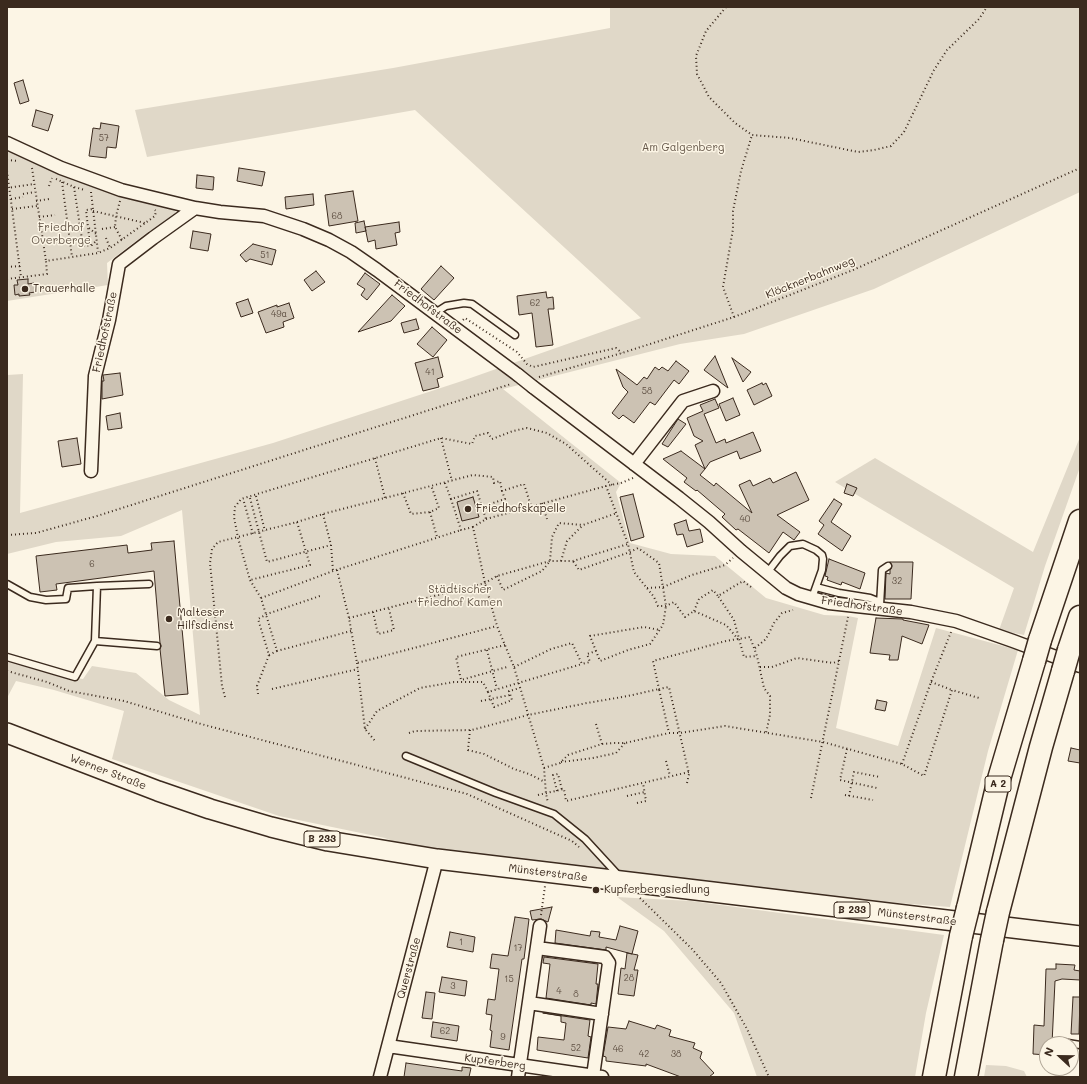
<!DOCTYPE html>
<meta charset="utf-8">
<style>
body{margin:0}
#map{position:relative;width:1087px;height:1084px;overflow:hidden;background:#fcf5e5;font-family:Mali,sans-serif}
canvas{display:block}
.frame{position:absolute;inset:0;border:8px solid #3b2a1e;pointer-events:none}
.north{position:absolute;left:1039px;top:1036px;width:40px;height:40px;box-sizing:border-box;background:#fcf5e5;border:1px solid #afa495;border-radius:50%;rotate:292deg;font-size:11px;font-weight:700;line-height:16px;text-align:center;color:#3b2a1e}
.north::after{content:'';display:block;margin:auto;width:14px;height:18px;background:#3b2a1e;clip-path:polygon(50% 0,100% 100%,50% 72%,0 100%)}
</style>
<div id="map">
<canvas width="1087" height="1084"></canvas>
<div class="frame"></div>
<div class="north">N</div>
</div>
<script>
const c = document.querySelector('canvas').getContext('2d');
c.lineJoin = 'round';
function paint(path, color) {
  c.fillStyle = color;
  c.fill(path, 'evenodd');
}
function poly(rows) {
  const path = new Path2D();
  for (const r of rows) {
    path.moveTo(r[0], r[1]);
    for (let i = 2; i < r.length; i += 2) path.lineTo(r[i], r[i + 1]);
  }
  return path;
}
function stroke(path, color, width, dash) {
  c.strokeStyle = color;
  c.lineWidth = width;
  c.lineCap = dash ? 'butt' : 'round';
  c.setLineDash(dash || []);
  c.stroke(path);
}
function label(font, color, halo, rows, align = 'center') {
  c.font = font + ' Mali,sans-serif';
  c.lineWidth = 3;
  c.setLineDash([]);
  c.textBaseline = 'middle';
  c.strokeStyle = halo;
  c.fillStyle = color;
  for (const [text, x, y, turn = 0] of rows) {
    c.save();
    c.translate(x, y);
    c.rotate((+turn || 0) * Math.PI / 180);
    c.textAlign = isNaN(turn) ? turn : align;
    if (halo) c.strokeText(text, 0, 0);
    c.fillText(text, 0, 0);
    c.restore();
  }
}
paint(poly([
 [610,7,1080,7,1080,192,874,289,744,334,680,344,503,389,621,483,616,492,630,543,671,554,715,556,766,598,824,615,848,616,858,618,836,728,898,746,936,628,1018,650,988,751,950,907,690,887,431,857,385,838,279,816,112,759,124,711,54,690,16,681,7,698,7,662,56,675,83,679,92,666,136,673,169,700,200,715,182,510,121,536,56,542,7,554,7,375,23,374,20,513,273,443,462,381,641,318,415,110,147,157,135,110,393,68,610,28],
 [7,152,14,153,74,181,173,209,179,215,148,232,107,263,108,285,7,301],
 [1080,437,1080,467,1045,566,1024,635,999,630,1014,588,835,482,875,458,1033,552],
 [617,897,691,901,944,935,926,1013,915,1077,757,1077,734,1013,664,931],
 [986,1065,1006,1066,1024,1071,1027,1077,984,1077]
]), '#e0d8c8');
const building = poly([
 [23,80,29,101,20,104,14,83,23,80],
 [36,110,53,115,48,131,32,126,36,110],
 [101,123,119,126,116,148,107,147,106,158,89,156,93,128,100,129,101,123],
 [239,168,265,172,262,186,237,181,239,168],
 [197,175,214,177,213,190,196,188,197,175],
 [353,191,358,221,329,226,325,195,353,191],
 [313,194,314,205,286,209,285,197,313,194],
 [364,221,366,231,356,233,355,223,364,221],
 [399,222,400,232,395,233,397,245,376,249,375,240,368,242,365,227,399,222],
 [193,231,211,234,208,251,190,248,193,231],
 [253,244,276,250,272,265,250,259,246,262,240,255,253,244],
 [441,266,454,278,434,300,421,289,441,266],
 [316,271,325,282,312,291,304,280,316,271],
 [365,273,380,284,367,300,361,295,365,289,357,284,365,273],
 [28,279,28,284,34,283,35,292,29,293,30,295,19,296,19,294,15,295,14,285,18,285,17,280,28,279],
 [546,292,547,298,553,297,554,309,548,309,553,345,536,347,532,313,519,315,517,296,546,292],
 [392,295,405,306,401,310,391,321,358,332,392,295],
 [248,299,253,313,241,317,236,303,248,299],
 [289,303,294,318,283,322,284,327,266,333,258,312,277,305,277,307,289,303],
 [416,319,419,329,404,333,401,323,416,319],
 [432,327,447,340,433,357,417,344,432,327],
 [715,356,728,388,704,370,715,356],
 [438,357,443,377,437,379,439,387,423,391,415,363,438,357],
 [732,358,751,372,743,382,732,358],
 [676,361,689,371,679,384,674,380,655,405,650,402,634,423,623,415,619,419,612,413,628,392,623,387,616,369,637,385,644,377,647,379,655,367,659,370,662,367,668,371,676,361],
 [120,373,123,395,102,399,102,381,104,381,103,375,120,373],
 [762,383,763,385,766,383,772,396,754,405,747,390,762,383],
 [733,398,740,415,726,421,719,404,733,398],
 [715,399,719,408,704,414,716,443,725,439,726,443,753,432,761,451,740,459,737,451,710,462,705,469,695,445,703,441,694,436,687,418,703,411,700,405,715,399],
 [120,413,122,428,108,430,106,416,120,413],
 [678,419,686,424,668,447,662,444,678,419],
 [77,438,81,464,62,467,58,441,77,438],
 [681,451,705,469,700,475,714,486,716,483,752,513,739,485,750,480,753,486,770,478,773,483,796,472,809,500,777,515,800,532,794,540,783,532,769,553,738,529,736,530,722,517,725,514,697,490,696,491,684,482,687,478,663,459,681,451],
 [847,484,857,488,853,496,844,493,847,484],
 [633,494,644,537,631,541,620,497,633,494],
 [473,497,479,517,462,521,457,502,473,497],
 [834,499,842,504,831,522,851,536,842,551,818,534,824,525,819,521,834,499],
 [686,520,689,531,700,529,703,542,687,547,683,534,677,535,674,524,686,520],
 [174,541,188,694,165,696,160,649,161,646,160,643,154,571,56,584,57,590,40,592,36,556,127,545,128,553,152,550,151,543,174,541],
 [829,559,865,573,860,589,842,582,841,585,827,580,828,577,825,576,829,559],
 [890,562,913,562,911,599,885,599,886,573,890,574,890,570,892,566,890,562],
 [876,618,903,619,903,620,929,625,922,644,902,636,898,660,889,660,890,655,870,653,876,618],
 [877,700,887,702,885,711,875,709,877,700],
 [1071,748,1080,750,1080,763,1068,761,1071,748],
 [552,907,548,922,541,919,532,920,530,911,552,907],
 [515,917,529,919,524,959,522,959,509,1050,490,1047,492,1031,490,1030,492,1015,486,1014,488,999,495,1000,499,969,490,968,492,954,508,956,515,917],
 [620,926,638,931,632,954,606,947,606,950,555,943,556,930,590,936,591,931,600,932,599,937,616,940,620,926],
 [450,932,475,937,473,952,447,947,450,932],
 [627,953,638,955,634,970,638,970,634,996,618,994,621,968,625,969,627,953],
 [544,957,598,964,596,984,598,984,596,1004,591,1003,591,1005,546,998,550,964,543,963,544,957],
 [1056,964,1075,965,1074,970,1080,971,1080,980,1062,979,1055,981,1052,1044,1047,1044,1047,1055,1033,1054,1034,1025,1044,1026,1046,969,1056,969,1056,964],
 [442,977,467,981,465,996,439,992,442,977],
 [426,992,435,993,432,1019,422,1018,426,992],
 [1073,997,1080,997,1079,1034,1071,1034,1073,997],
 [543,1013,590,1020,588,1036,591,1037,588,1058,537,1050,538,1037,564,1040,566,1023,561,1022,561,1016,543,1013],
 [629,1021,655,1029,657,1025,671,1030,669,1036,695,1043,693,1048,702,1052,700,1058,714,1073,709,1077,681,1077,646,1064,646,1066,606,1061,606,1057,603,1056,608,1027,626,1029,629,1021],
 [433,1022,459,1026,457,1041,431,1037,433,1022],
 [406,1063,462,1071,462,1067,471,1068,469,1077,404,1077,406,1063]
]);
paint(building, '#ccc2b3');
stroke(building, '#3b2a1e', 1);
const lane = poly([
 [435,313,446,306,464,303,472,304,515,335],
 [767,573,780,556,790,546,803,544,816,550,822,555,823,559,822,570,812,598],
 [7,584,30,597,46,600,66,599,68,588,97,586],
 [816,587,839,593,870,598,880,602],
 [880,605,882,570,888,566],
 [95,641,97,586,149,584],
 [7,657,75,677,95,641,157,646],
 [406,756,496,793,554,814,585,839,619,876],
 [1062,1042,1080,1045]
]);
const street = poly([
 [7,143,61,168,121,190,195,208,220,212,264,216,303,229,329,240,351,252,377,270,518,375],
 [533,387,679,498,709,522,741,551,786,588,798,594,829,603,911,612,956,621,1013,641,1080,666],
 [634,464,683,401,713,391],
 [91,471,95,376,109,320,119,264,153,238,195,208],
 [537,948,605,957,609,963,593,1076],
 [529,1003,602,1014],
 [388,1046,602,1077],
 [380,1077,437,859],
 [518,1077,540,926]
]);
const primary = poly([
 [7,733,158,791,210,809,271,827,328,841,437,859,1080,936]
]);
const highway = poly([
 [1040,640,1080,521],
 [1069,650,1080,617],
 [968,908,999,779,1034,661],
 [998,912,1041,747,1063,671],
 [934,1077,961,936],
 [966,1077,992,940]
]);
stroke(lane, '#3b2a1e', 9);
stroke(street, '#3b2a1e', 15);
stroke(primary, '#3b2a1e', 22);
stroke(highway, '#3b2a1e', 25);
stroke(poly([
 [726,7,706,31,696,56,697,74,709,97,735,123,752,135,790,138,858,152,874,150,891,146,904,132,934,70,947,50,979,19,987,7],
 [7,160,18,161],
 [32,168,46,261],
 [7,171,21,277],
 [56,179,74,187,85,190],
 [62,182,72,257],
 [49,186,52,178],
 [74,187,83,246,92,245,97,240],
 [7,188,34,184],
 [91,192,98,252],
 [23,194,35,192],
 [11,199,23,197],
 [36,201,49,199],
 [120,201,116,216,115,227,122,240],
 [12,209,37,206],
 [93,211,145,223],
 [39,217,55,215],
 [89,228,96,234],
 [102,229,115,227],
 [106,238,110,248],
 [90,245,86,210,93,209],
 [7,267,20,266],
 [7,279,47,274,46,261,98,253,110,248,155,216,156,211,155,210],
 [734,317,723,287,733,229,733,211,741,171,752,135],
 [463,320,465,318,517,352,527,364,533,367,616,348,622,353],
 [539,377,622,353,734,317,853,270,1080,168],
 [441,438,452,481],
 [375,458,385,498],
 [633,478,621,483,606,486,628,544,634,572,654,597,658,606,666,606,674,602,685,617,694,611,726,625,738,639],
 [445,483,451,499],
 [403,493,411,514,430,512,439,508,431,485],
 [256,496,265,531],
 [250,498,267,562,331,545],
 [244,502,253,534],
 [542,503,547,519],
 [483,510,494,507,493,503,505,499,502,491,524,484,531,506],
 [430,512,437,537],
 [323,514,331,545,333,571],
 [486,519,606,486],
 [297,522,323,514,473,475,493,477,494,483,500,481,502,491],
 [473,527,461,530,451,499,477,491,486,519,473,527,485,583,497,626,514,667,544,768,546,794,548,803],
 [7,535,36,533,97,516,511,384],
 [561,561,567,541,583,525],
 [337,570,349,618,357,663,497,626],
 [497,576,503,590,542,571,550,561,552,537,559,523,583,525,617,513],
 [751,587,743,581,718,596,734,620,744,657,757,656],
 [647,588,663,587,692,575,725,565,733,558],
 [261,598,333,571,461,530],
 [694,611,699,599,713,590,718,596],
 [373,612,378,634,394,630,389,609],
 [349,618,485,583,497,576,550,561,573,561,628,544],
 [351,631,277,651,261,598,250,580,238,538,234,517,235,507,241,499,441,438,472,444,475,436,488,433,492,439,513,431,527,428,547,433,566,444,612,485],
 [505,645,456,657,461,680,507,667],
 [755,648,766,639,774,623,782,613,793,610],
 [487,650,497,689],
 [596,651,590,636,644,627,660,630],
 [269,655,277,651],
 [357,663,365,729,376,742],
 [514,667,551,649,572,643,582,664,590,662,587,654,596,651,600,661,628,650,650,644,663,625,666,606,659,563,638,548,630,552,579,570,573,561],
 [760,667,772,667,797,658,833,663,839,661],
 [7,671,47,682,69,691,124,701,201,724,467,794,572,841,579,847],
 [931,682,952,690],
 [272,689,358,669],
 [488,692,494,707,512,700,509,691,520,688],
 [258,694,257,686,269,655,258,619,267,614,320,596],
 [225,697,222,686,210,563,212,549,218,542,297,522,310,565,250,580],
 [481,701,510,695],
 [596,724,602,744],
 [365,729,377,711,420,688,454,682,483,682,488,692,582,664],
 [470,730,468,750,484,754,514,769,529,774,545,782],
 [409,733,415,731,472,730,528,715,587,703,628,696,659,689,669,733],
 [847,749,840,780,877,788],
 [666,761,670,776],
 [561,762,593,758,616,753,625,743],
 [902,764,931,682,951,632],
 [544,768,560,763,568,755,602,744,615,743,625,743,669,733,680,733,725,726,823,742,902,764,924,776,952,690,979,698],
 [687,783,689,774,669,687,659,689,653,661,726,641,750,637,757,656,764,688,770,696,770,715,766,733],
 [557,791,553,775,558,774,562,790],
 [538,795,564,789,566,801,689,772],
 [845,795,873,800],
 [627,796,645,792],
 [849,796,854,772,880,777],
 [811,798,848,617],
 [637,803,646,801,643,783],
 [640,898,692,949,721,983,747,1029,769,1077],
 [541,915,545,886]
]), '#3b2a1e', 2, [1, 3]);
stroke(lane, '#fcf5e5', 6);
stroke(street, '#fcf5e5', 12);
stroke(primary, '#fcf5e5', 19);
stroke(highway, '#fcf5e5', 22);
const streetBridge = poly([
 [518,375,533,387]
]);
const highwayBridge = poly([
 [1034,661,1040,640],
 [1063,671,1069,650],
 [961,936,968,908],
 [992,940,998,912]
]);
stroke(streetBridge, '#3b2a1e', 15, []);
stroke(highwayBridge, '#3b2a1e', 25, []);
stroke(streetBridge, '#fcf5e5', 12);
stroke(highwayBridge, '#fcf5e5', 22);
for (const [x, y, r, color] of [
 [25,289,4,"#3b2a1e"],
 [468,509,4,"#3b2a1e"],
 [169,619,4,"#3b2a1e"],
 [596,890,4,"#3b2a1e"]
]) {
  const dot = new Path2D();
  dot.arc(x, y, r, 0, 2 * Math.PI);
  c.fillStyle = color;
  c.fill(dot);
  stroke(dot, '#fcf5e5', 1.5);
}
label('9px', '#5f5043', null, [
 ["57",104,138],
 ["68",337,216],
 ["51",265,255],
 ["62",535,303],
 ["49a",279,314],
 ["41",430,372],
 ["58",647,391],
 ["40",745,519],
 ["6",92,564],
 ["32",897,581],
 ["1",461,942],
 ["17",518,948],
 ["28",629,978],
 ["15",509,979],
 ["3",453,986],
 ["4",559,991],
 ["8",576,994],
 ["62",445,1031],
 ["9",503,1037],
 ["52",576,1048],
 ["46",618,1049],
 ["42",644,1054],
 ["38",676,1054]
]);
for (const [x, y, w] of [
 [998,784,26],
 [322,839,36],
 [852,910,36]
]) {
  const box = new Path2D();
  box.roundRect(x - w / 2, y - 8, w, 16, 3);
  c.fillStyle = '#fcf5e5';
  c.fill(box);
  stroke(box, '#3b2a1e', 1);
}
label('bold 10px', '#3b2a1e', null, [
 ["A 2",998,784],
 ["B 233",322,839],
 ["B 233",852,910]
]);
label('11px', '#645648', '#fcf5e5', [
 ["Am Galgenberg",683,148],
 ["Friedhof",61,228],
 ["Overberge",61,241],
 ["Städtischer",460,590],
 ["Friedhof Kamen",460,603]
]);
label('11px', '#3b2a1e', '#fcf5e5', [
 ["Klöcknerbahnweg",810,278,-22],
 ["Friedhofstraße",428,307,37],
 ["Friedhofstraße",105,332,-78],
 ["Friedhofstraße",862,606,8],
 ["Werner Straße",108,772,21],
 ["Münsterstraße",548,873,7],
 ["Münsterstraße",917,917,7],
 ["Querstraße",409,968,-75],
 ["Kupferberg",495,1062,8]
]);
label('11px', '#3b2a1e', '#fcf5e5', [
 ["Trauerhalle",33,289],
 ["Friedhofskapelle",476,509],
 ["Malteser",177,613],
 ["Hilfsdienst",177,626],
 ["Kupferbergsiedlung",604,890]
], 'left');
</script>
